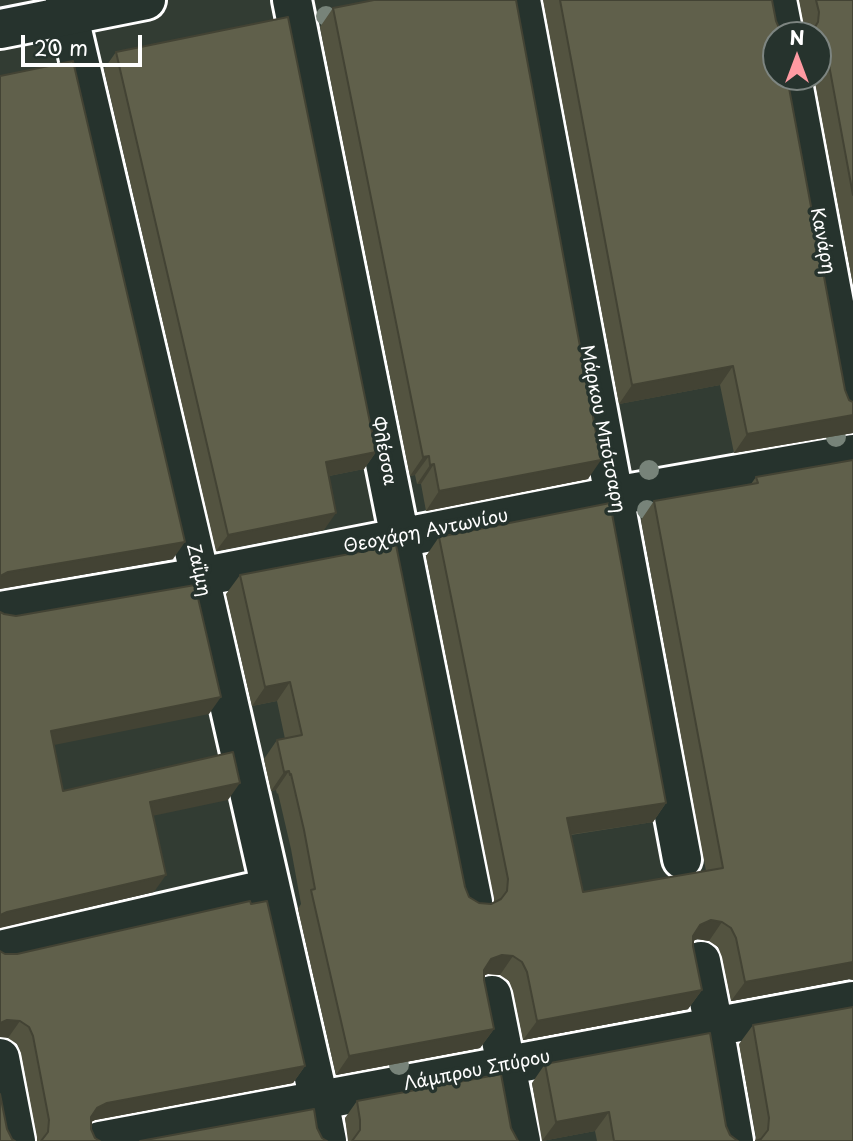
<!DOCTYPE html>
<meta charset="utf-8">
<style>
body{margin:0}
#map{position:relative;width:853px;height:1141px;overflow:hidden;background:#323c33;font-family:"Playpen Sans",sans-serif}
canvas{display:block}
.north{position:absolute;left:762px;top:21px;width:70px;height:70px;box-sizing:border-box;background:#26332d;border:2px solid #7d8581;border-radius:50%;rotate:0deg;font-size:19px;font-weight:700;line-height:28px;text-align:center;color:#fff}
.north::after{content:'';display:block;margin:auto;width:24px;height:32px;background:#ff9aa2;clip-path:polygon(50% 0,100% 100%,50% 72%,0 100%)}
.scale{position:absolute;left:21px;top:35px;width:121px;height:32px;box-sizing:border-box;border:4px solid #fff;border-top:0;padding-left:9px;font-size:21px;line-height:24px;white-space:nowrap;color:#fff;-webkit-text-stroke:5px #26332d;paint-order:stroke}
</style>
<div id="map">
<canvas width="853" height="1141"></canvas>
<div class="north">N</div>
<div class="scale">20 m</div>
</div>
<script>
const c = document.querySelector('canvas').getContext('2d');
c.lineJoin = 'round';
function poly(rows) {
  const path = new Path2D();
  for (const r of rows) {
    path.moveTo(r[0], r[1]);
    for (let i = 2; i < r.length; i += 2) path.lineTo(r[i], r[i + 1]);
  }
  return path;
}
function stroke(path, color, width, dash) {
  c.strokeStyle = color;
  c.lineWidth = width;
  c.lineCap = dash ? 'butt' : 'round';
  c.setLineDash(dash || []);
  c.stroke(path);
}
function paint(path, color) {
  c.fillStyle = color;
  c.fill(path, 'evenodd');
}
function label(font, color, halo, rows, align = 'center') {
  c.font = font + ' "Playpen Sans",sans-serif';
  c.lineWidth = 7;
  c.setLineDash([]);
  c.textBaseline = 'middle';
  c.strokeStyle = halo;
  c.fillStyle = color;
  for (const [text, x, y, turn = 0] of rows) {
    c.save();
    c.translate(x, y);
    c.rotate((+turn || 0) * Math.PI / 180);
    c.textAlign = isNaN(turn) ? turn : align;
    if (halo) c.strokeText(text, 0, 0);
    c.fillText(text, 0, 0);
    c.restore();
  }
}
const minor = poly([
 [65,0,200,577,319,1100,327,1141],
 [292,0,473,902],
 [521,0,682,859],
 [777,0,784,35],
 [792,77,853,405],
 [0,611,200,577,614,496,853,454],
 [0,950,270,888],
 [701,961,714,1027,734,1141],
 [492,995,521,1141],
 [0,1058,16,1141],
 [100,1141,853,1001]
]);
const tertiary = poly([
 [0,29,146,0]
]);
stroke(minor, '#fff', 44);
stroke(tertiary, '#fff', 44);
stroke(minor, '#26332d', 38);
stroke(tertiary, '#26332d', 38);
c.fillStyle = '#778379';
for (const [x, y] of [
 [326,16],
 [836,437],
 [649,470],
 [647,510],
 [399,1065]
]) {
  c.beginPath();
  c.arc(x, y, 10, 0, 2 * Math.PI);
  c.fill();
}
paint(poly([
 [543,0,772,0,776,35,845,390,849,400,853,402,853,433,734,453,720,385,619,404],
 [799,0,853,0,853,285,814,77,818,77,818,35,805,35,805,31],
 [333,8,588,479,426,511,421,484,417,484,415,475,410,476,320,27],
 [116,52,376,452,364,469,329,476,324,530,216,551,104,69],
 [853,460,853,980,849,979,731,1001,722,957,718,947,709,941,697,939,693,941,693,946,702,990,688,1009,523,1040,513,991,509,981,500,975,488,974,484,975,484,980,494,1029,480,1048,336,1075,298,909,301,904,291,849,278,793,277,794,276,790,271,791,264,759,277,740,285,739,277,701,252,706,226,594,240,575,465,887,469,897,479,903,491,904,494,903,494,898,426,556,439,537,666,803,653,822,571,835,583,892,706,871,641,520,654,501,751,484,756,477],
 [5,954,305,1066,293,1083,95,1120,91,1122,91,1129,95,1138,100,1141,37,1141,37,1137,21,1053,17,1044,8,1038],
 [753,1025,853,1141,755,1141,756,1137,739,1044],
 [545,1064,726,1126,730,1135,738,1141,597,1141,595,1131,542,1141,532,1083],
 [357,1101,511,1128,518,1141,348,1141,345,1118]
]), '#535340');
paint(poly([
 [733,366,720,385,619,404,632,385],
 [853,415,853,433,734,453,747,434],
 [376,452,364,469,314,479,326,462],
 [429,456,415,475,410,476,423,457],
 [601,460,588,479,426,511,439,491],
 [434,464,421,484,417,484,430,465],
 [336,513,324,530,216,551,228,535],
 [185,542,173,559,0,589,0,576,8,572],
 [290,682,277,701,252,706,265,687],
 [221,697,209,714,39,748,51,731],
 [289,771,276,790,271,791,284,772],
 [240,783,228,800,138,819,150,802],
 [666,803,653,822,554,837,567,818],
 [166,875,154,892,0,928,0,915,7,912],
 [711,920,722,922,709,941,697,939,687,944,700,925],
 [502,955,513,956,500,975,488,974,478,978,491,959],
 [853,962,853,980,849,979,731,1001,745,982],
 [702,990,688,1009,523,1040,537,1021],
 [7,1020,20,1021,8,1038,0,1037,0,1023],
 [494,1029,480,1048,336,1075,349,1056],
 [305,1066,293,1083,95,1120,85,1125,97,1108,107,1103],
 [609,1112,595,1131,542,1141,556,1122]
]), '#434334');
const building = poly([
 [374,0,516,0,601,460,439,491,434,464,430,465,429,456,423,457,333,8,374,0],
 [560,0,772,0,776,21,780,30,788,35,776,35,776,77,787,77,845,390,849,400,853,402,853,415,747,434,733,366,632,385,560,0],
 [816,0,853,0,853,195,827,54,821,43,818,41,818,35,806,35,812,32,818,22,819,12,816,0],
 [288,17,376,452,326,462,336,513,228,535,116,52,288,17],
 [73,61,185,542,8,572,0,576,0,76,73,61],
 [853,460,853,962,745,982,736,938,731,928,722,922,711,920,700,925,693,936,693,946,702,990,537,1021,527,972,522,962,513,956,502,955,491,959,484,970,484,980,494,1029,349,1056,311,890,315,889,304,830,291,774,290,775,289,771,284,772,277,740,302,735,290,682,265,687,240,575,396,545,465,887,469,897,479,903,491,904,501,899,507,891,508,879,439,537,610,503,666,803,567,818,583,892,723,868,654,501,758,483,756,477,853,460],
 [195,585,221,697,51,731,63,791,233,752,240,783,150,802,166,875,7,912,0,915,0,612,4,614,16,616,195,585],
 [250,901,251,904,267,901,305,1066,107,1103,97,1108,91,1117,91,1129,95,1138,100,1141,41,1141,48,1132,49,1120,33,1036,29,1027,20,1021,7,1020,0,1023,0,951,5,954,17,954,250,901],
 [853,1007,853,1141,756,1141,761,1139,768,1130,769,1118,753,1025,853,1007],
 [710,1033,726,1126,730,1135,738,1141,614,1141,609,1112,556,1122,545,1064,710,1033],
 [501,1074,511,1128,518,1141,352,1141,360,1130,360,1120,357,1101,501,1074],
 [0,1094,7,1129,12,1139,15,1141,0,1141,0,1094],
 [314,1109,317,1128,322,1138,327,1141,140,1141,314,1109]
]);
paint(building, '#60604b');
stroke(building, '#434334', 2);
label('18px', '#fff', '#26332d', [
 ["Κανάρη",822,241,79],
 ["Μάρκου Μπότσαρη",602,429,79],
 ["Φλέσσα",383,451,79],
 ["Θεοχάρη Αντωνίου",426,532,-11],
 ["Ζαΐμη",198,570,77],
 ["Λάμπρου Σπύρου",477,1071,-11]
]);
</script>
